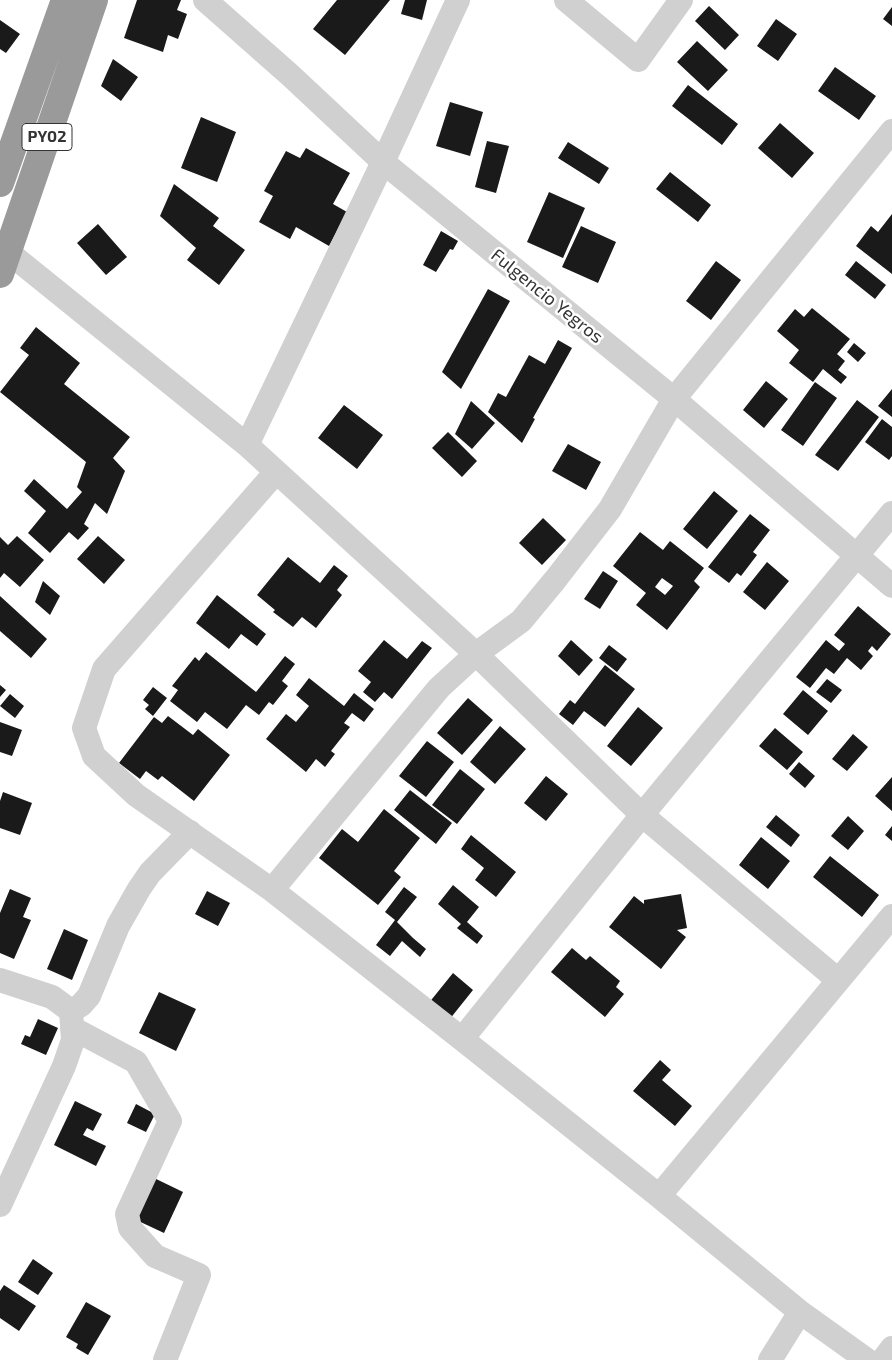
<!DOCTYPE html>
<style>
body{margin:0}
canvas{display:block;background:#fff}
</style>
<canvas width="892" height="1360"></canvas>
<script>
const c = document.querySelector('canvas').getContext('2d');
c.lineJoin = 'round';
function paint(path, color) {
  c.fillStyle = color;
  c.fill(path, 'evenodd');
}
function poly(rows) {
  const path = new Path2D();
  for (const r of rows) {
    path.moveTo(r[0], r[1]);
    for (let i = 2; i < r.length; i += 2) path.lineTo(r[i], r[i + 1]);
  }
  return path;
}
function stroke(path, color, width, dash) {
  c.strokeStyle = color;
  c.lineWidth = width;
  c.lineCap = dash ? 'butt' : 'round';
  c.setLineDash(dash || []);
  c.stroke(path);
}
function label(font, color, halo, rows, align = 'center') {
  c.font = font + ' "Exo 2",sans-serif';
  c.lineWidth = 5;
  c.setLineDash([]);
  c.textBaseline = 'middle';
  c.strokeStyle = halo;
  c.fillStyle = color;
  for (const [text, x, y, turn = 0] of rows) {
    c.save();
    c.translate(x, y);
    c.rotate((+turn || 0) * Math.PI / 180);
    c.textAlign = isNaN(turn) ? turn : align;
    if (halo) c.strokeText(text, 0, 0);
    c.fillText(text, 0, 0);
    c.restore();
  }
}
paint(poly([
 [137,0,181,0,177,10,187,14,178,39,168,35,163,52,124,38],
 [337,0,390,0,345,55,313,29],
 [405,0,427,0,422,20,401,14],
 [709,6,739,35,725,50,695,21],
 [892,7,892,26,883,19],
 [776,19,797,34,778,61,757,46],
 [0,20,20,34,6,53,0,49],
 [697,41,728,70,708,91,677,62],
 [113,59,138,77,121,101,101,86],
 [835,67,876,96,859,120,818,91],
 [688,85,738,124,722,145,672,106],
 [450,102,483,112,470,156,436,146],
 [201,117,236,132,217,182,181,168],
 [780,123,814,153,792,178,758,148],
 [487,141,509,146,496,193,475,187],
 [568,142,609,168,599,184,558,158],
 [306,148,350,173,333,204,347,212,329,246,296,227,290,239,259,222,273,196,264,191,286,151,300,158],
 [670,172,711,205,698,222,656,189],
 [174,184,219,218,213,226,245,250,219,285,187,260,196,248,160,216],
 [549,192,585,208,563,258,527,242],
 [892,214,892,274,856,246,871,226,878,232],
 [98,224,127,257,106,275,77,243],
 [581,226,616,242,598,283,562,267],
 [441,231,458,241,453,250,450,249,436,272,423,265],
 [716,261,741,280,711,320,686,301],
 [856,261,886,285,875,299,845,275],
 [488,289,510,301,461,389,442,372],
 [812,308,850,339,837,354,845,361,838,370,847,377,841,384,823,369,813,382,789,363,799,350,777,331,795,309,804,317],
 [36,327,80,363,64,384,130,437,113,458,125,471,107,514,95,503,84,524,89,528,78,540,69,532,50,553,28,533,46,511,24,491,34,479,67,509,82,492,77,487,86,462,0,392,29,355,20,348],
 [558,340,572,348,533,418,535,419,522,443,488,412,498,393,506,397,529,355,545,364],
 [854,343,866,353,858,362,847,352],
 [766,381,788,399,764,428,743,410],
 [815,382,837,398,803,446,781,430],
 [892,389,892,417,878,406],
 [857,400,879,417,838,471,815,455],
 [471,401,495,423,472,449,455,434],
 [344,405,383,435,357,469,318,438],
 [882,419,892,427,892,456,889,460,865,442],
 [448,432,477,461,462,477,432,448],
 [568,444,601,462,586,490,552,471],
 [714,491,738,511,707,549,683,529],
 [750,514,770,530,753,552,757,555,741,576,737,573,729,583,708,567],
 [543,518,566,540,542,565,519,543],
 [640,532,663,550,670,541,704,568,694,581,700,587,667,630,636,605,646,593,613,566],
 [662,578,673,586,665,595,655,587],
 [17,536,44,560,20,587,4,573,0,578,0,537,8,545],
 [98,536,125,560,104,584,77,559],
 [288,557,320,583,334,565,348,576,337,590,342,595,316,628,302,617,293,627,273,612,275,610,257,595],
 [767,562,789,581,765,610,743,592],
 [603,571,618,581,600,609,584,599],
 [43,581,60,596,50,615,35,602],
 [217,595,266,634,257,646,241,634,229,649,196,623],
 [0,596,47,639,31,658,0,631],
 [858,606,891,634,877,651,872,646,868,651,873,656,861,670,847,658,834,674,826,668,810,688,796,677,826,640,839,651,845,644,834,635],
 [384,640,407,659,422,641,432,648,392,699,384,692,375,702,363,692,371,682,358,671],
 [571,640,593,660,579,676,558,656],
 [609,645,627,659,617,672,599,658],
 [206,652,256,692,285,656,295,664,282,681,288,686,273,705,269,702,259,715,246,705,227,729,205,712,197,722,170,701,178,690,172,686,195,657,199,661],
 [605,665,635,689,605,727,584,711,573,725,559,714,570,700,575,704],
 [309,678,344,706,354,693,374,709,364,722,352,713,344,723,350,727,331,751,335,754,325,767,316,759,306,772,266,739,286,714,296,722,309,706,296,695],
 [827,679,842,690,831,703,816,692],
 [0,685,6,690,0,697],
 [153,687,167,698,153,716,145,709,149,705,143,700],
 [803,690,828,711,808,735,783,714],
 [10,694,24,706,15,718,0,706],
 [468,698,493,720,462,755,437,733],
 [638,707,663,728,631,766,607,746],
 [168,716,193,735,198,729,230,755,194,801,162,776,158,780,146,771,140,779,119,763,154,717,162,723],
 [0,722,22,730,12,756,0,752],
 [500,726,526,749,495,784,470,762],
 [775,728,803,752,787,770,759,746],
 [853,734,868,747,847,771,832,759],
 [427,741,454,762,426,797,399,776],
 [799,762,815,776,805,788,789,774],
 [460,769,485,789,457,824,432,805],
 [546,776,568,794,546,821,524,803],
 [892,777,892,811,875,796],
 [410,790,452,823,436,844,394,810],
 [3,792,32,803,20,835,0,828,0,801],
 [384,809,420,838,394,871,401,877,378,905,319,858,342,829,358,842],
 [776,815,800,835,791,847,766,827],
 [848,816,864,831,848,850,831,836],
 [892,826,892,841,885,835],
 [471,835,516,872,496,897,475,880,484,868,461,849],
 [761,837,790,861,768,889,739,865],
 [830,856,879,895,862,917,813,877],
 [453,885,479,907,467,922,483,936,477,944,457,928,461,924,438,904],
 [404,887,417,897,397,922,413,938,426,949,420,957,402,941,390,956,376,945,395,920,385,912],
 [10,889,31,898,23,917,31,920,14,959,0,953,0,913],
 [207,891,230,903,218,926,195,914],
 [681,894,687,928,677,930,686,937,661,969,609,927,634,896,644,904,644,900],
 [64,929,88,940,72,980,47,969],
 [572,948,586,960,590,956,620,981,616,987,624,994,605,1017,551,972],
 [453,973,473,990,449,1020,428,1004],
 [159,992,196,1009,176,1051,139,1033],
 [38,1019,58,1028,46,1055,21,1044,25,1035,30,1037],
 [660,1060,671,1070,662,1080,692,1106,675,1126,633,1091],
 [75,1101,102,1114,93,1131,87,1128,83,1135,106,1146,96,1166,54,1145],
 [136,1104,155,1114,146,1132,127,1123],
 [152,1177,183,1192,164,1233,132,1218],
 [33,1259,53,1273,38,1295,18,1282],
 [4,1285,36,1306,19,1331,0,1318,0,1291],
 [86,1302,111,1316,88,1355,76,1348,78,1344,66,1337]
]), '#1a1a1a');
stroke(poly([
 [205,0,290,75,383,162,674,399,892,586],
 [566,0,638,60,681,0],
 [8,252,247,445,476,654,642,815,838,980],
 [247,445,383,162,458,0],
 [276,472,104,669,84,728,94,756,136,795,272,890,462,1039,659,1196,800,1312,867,1360],
 [272,890,439,688,476,654,521,621,555,580,610,509,674,399,892,131],
 [0,980,52,997,71,1011,73,1040,64,1066,0,1205],
 [71,1011,81,1005,89,996,118,926,139,889,150,873,190,832],
 [72,1028,136,1062,170,1121,127,1214,130,1228,155,1256,199,1275,165,1360],
 [462,1039,642,815,892,513],
 [659,1196,892,916],
 [770,1360,800,1312],
 [883,1360,892,1348]
]), '#d0d0d0', 24);
stroke(poly([
 [0,183,65,0],
 [0,274,94,0]
]), '#9a9a9a', 28);
for (const [x, y, w] of [
 [47,137,50]
]) {
  const box = new Path2D();
  box.roundRect(x - w / 2, y - 13.5, w, 27, 4);
  c.fillStyle = '#fff';
  c.fill(box);
  stroke(box, '#333', 1);
}
label('bold 16px', '#333', null, [
 ["PY02",47,137]
]);
label('18px', '#333', '#fff', [
 ["Fulgencio Yegros",547,296,39]
]);
</script>
